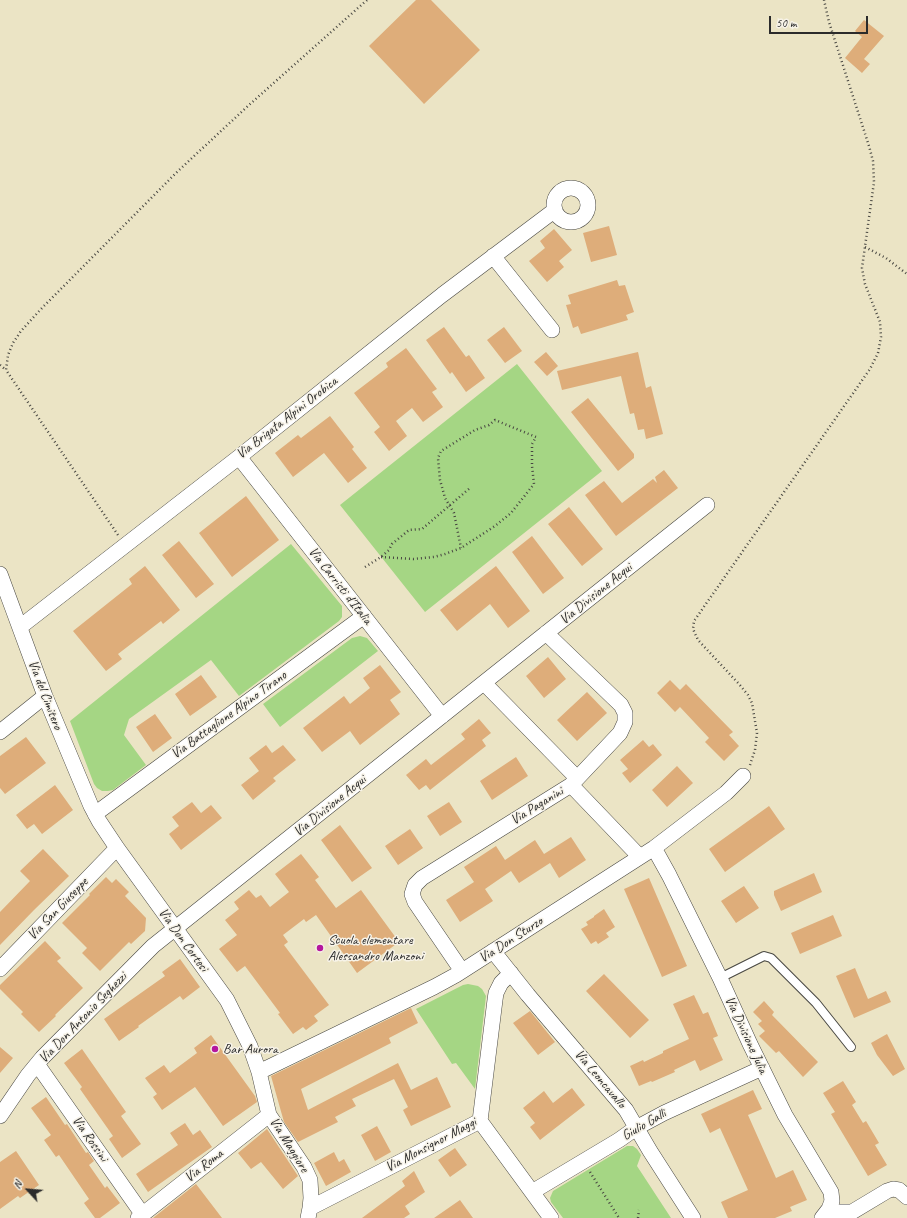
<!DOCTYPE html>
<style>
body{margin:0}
#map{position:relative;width:907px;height:1218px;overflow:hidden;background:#ebe4c5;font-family:Caveat,sans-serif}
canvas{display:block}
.north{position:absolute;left:8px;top:1170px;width:40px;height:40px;-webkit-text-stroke:3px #f7f3e8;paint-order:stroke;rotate:296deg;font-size:11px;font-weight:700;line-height:16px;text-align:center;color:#2b2b2b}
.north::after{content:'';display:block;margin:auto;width:14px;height:18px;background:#2b2b2b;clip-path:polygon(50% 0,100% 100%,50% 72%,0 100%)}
.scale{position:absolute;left:769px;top:16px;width:99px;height:18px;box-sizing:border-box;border:2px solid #2b2b2b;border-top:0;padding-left:5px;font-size:12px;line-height:14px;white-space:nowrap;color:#2b2b2b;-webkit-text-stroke:3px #f7f3e8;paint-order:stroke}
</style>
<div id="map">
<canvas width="907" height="1218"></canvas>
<div class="north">N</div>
<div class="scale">50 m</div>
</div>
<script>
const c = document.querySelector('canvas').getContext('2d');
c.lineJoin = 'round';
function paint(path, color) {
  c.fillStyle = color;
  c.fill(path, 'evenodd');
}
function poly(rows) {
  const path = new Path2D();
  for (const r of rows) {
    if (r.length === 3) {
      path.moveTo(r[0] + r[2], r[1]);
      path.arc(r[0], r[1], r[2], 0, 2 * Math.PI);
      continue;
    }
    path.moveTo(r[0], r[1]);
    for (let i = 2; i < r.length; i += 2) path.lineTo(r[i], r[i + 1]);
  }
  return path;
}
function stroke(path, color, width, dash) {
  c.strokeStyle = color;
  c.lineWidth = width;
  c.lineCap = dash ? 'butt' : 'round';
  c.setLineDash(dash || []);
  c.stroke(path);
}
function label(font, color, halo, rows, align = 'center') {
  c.font = font + ' Caveat,sans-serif';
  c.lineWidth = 3;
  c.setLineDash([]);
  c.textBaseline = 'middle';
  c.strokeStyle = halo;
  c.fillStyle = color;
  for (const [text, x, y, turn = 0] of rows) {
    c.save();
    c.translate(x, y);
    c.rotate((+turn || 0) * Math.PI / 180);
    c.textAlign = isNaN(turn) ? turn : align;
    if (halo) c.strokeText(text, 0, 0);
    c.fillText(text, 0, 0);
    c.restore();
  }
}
paint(poly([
 [517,364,602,471,425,612,340,505],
 [291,544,342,606,342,617,339,621,239,696,211,660,129,719,124,735,146,765,113,790,108,791,102,791,97,788,94,784,70,721],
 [360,636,367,638,378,651,280,727,263,704,352,638],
 [468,984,478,986,482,989,486,996,475,1089,456,1063,452,1064,416,1009,463,985],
 [627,1146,633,1146,637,1149,641,1155,637,1166,671,1218,563,1218,551,1202,550,1198,553,1191]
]), '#a5d684');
paint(poly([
 [416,0,431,0,480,50,424,104,369,46],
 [864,20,884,36,864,59,870,64,862,73,845,58,862,37,855,31],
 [609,226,617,255,591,262,583,233],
 [554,229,572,250,559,261,564,267,547,282,529,261,545,248,540,241],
 [617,280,619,286,625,285,634,312,626,315,628,320,581,334,578,326,573,328,566,305,571,304,568,295],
 [444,327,466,357,469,355,485,378,466,392,452,372,450,374,426,340],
 [504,327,522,351,505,363,487,340],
 [406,348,437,389,432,392,443,407,423,422,412,408,396,421,407,436,389,451,374,432,380,427,354,393,388,367,386,363],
 [546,352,558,366,547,376,534,362],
 [638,352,646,388,651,386,663,434,646,439,644,429,638,430,634,413,630,414,621,376,562,390,557,371],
 [588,398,634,454,634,458,618,471,571,412],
 [330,416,354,447,352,449,367,468,348,483,324,453,293,477,275,453,298,435,301,438],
 [664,470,678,488,616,536,585,495,604,481,622,503,653,479,657,483,655,477],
 [246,496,279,540,232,577,199,533],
 [569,507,603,549,582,566,548,524],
 [532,536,564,578,543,594,512,552],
 [179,541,214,584,196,598,162,555],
 [145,566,180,610,163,624,161,621,118,654,122,659,106,671,73,631,132,584,129,579],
 [496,566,530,611,508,628,490,604,457,631,440,610],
 [548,657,566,679,544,698,526,676],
 [380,665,401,692,390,700,400,714,360,745,350,731,322,752,303,728,344,696,350,704,370,688,363,678],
 [201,675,217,697,190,716,175,694],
 [670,680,680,690,686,684,733,732,729,735,739,746,724,761,705,742,709,738,680,707,675,712,657,693],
 [587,692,607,713,577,741,557,720],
 [155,714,172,738,153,752,136,727],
 [479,719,491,733,482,740,486,746,430,790,426,785,419,790,406,775,426,759,431,765,465,739,461,734],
 [26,737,46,763,5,794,0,788,0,756],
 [643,740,649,747,653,744,662,755,630,783,622,773,628,769,620,760],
 [266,745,272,753,283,745,296,760,273,778,276,781,253,800,241,785,259,771,249,758],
 [516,757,528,776,492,800,480,781],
 [677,766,693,783,667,807,652,790],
 [55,785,73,810,42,834,34,824,27,829,16,815],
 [192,802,201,813,211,805,222,818,181,850,169,834,179,826,172,817],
 [449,802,462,822,440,836,427,816],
 [769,806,785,829,725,872,709,849],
 [340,825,372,868,352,882,321,840],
 [410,829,423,848,398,865,385,846],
 [571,837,586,860,559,878,550,863,519,883,511,871,485,889,493,901,460,922,446,900,474,882,464,867,496,846,505,860,535,840,544,854],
 [43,849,69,876,34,910,0,945,0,912,30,881,20,871],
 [301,854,319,877,315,880,336,908,361,890,399,942,357,973,316,915,306,922,304,919,283,935,288,942,284,945,329,1005,314,1016,318,1021,306,1030,303,1027,293,1034,278,1014,280,1013,245,966,237,972,219,949,237,935,225,920,239,909,234,902,249,890,256,898,261,895,270,907,289,892,275,874],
 [814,873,822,892,781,911,774,895,774,891],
 [106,877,112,883,116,879,129,892,125,896,146,918,145,931,131,944,129,942,100,971,82,953,87,948,62,923,90,895,89,894],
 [649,878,687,966,662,977,624,889],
 [744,886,759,908,736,923,721,901],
 [604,909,615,927,606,933,609,937,598,944,596,941,591,944,581,929,588,925,586,922,594,917,594,916],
 [833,915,842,936,800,954,791,933],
 [45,941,61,958,57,961,83,988,55,1015,56,1016,39,1032,21,1014,23,1012,0,989,0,985],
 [180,959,200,987,183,1000,180,996,138,1026,139,1027,119,1041,104,1019,165,976,162,972],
 [855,968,868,999,886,991,891,1002,854,1018,836,976],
 [604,974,649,1020,630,1038,586,991],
 [694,995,703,1014,708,1012,718,1036,713,1038,723,1060,700,1071,695,1060,674,1070,675,1072,652,1082,651,1081,639,1086,630,1066,643,1060,644,1062,663,1053,663,1051,689,1039,673,1004],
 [764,1001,774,1012,772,1015,818,1062,803,1077,779,1051,776,1053,759,1036,765,1031,758,1024,762,1021,753,1012],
 [411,1008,418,1023,389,1038,391,1043,301,1089,308,1110,398,1063,411,1090,437,1077,451,1107,411,1126,403,1110,408,1107,394,1079,352,1099,356,1106,335,1117,338,1122,298,1142,284,1122,271,1076],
 [530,1011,555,1042,538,1055,513,1023],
 [887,1034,905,1069,893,1076,877,1055,871,1043],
 [211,1035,255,1096,257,1102,223,1126,195,1087,162,1110,153,1097,157,1094,145,1078,164,1065,170,1073,197,1053,194,1048],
 [0,1047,13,1058,0,1073],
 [82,1049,126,1112,121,1116,141,1144,122,1158,109,1139,113,1136,80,1089,82,1087,64,1063],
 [843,1081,856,1102,852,1105,863,1123,866,1121,879,1143,875,1145,887,1165,868,1176,831,1114,835,1112,823,1093],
 [572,1088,585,1105,540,1140,530,1127,535,1123,523,1108,544,1091,553,1103],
 [753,1090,762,1109,748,1115,776,1178,793,1170,807,1200,790,1207,792,1211,775,1218,728,1218,721,1202,748,1190,720,1128,710,1133,701,1114],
 [46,1097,65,1125,67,1124,86,1153,88,1152,94,1161,89,1165,105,1188,107,1186,120,1203,100,1218,95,1218,84,1203,89,1199,59,1155,56,1157,44,1140,51,1135,31,1108],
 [185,1123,193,1135,200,1130,212,1147,148,1192,136,1174,178,1145,170,1133],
 [377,1126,391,1152,375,1161,361,1135],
 [267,1129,298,1176,283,1189,261,1162,251,1169,238,1153],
 [455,1148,467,1165,450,1177,438,1160],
 [16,1151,39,1185,20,1198,18,1196,0,1209,0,1162],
 [334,1152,339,1162,344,1159,351,1172,326,1186,314,1163],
 [414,1171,425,1192,405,1206,410,1214,404,1218,362,1218,405,1186,402,1181],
 [196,1184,222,1218,153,1218],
 [460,1200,473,1218,434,1218]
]), '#dead7a');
const lane = poly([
 [720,978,764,956,771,958,816,1003,851,1047]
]);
const street = poly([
 [571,205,17],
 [493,256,552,330],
 [239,457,442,716],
 [0,574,45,696,91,806,99,821,117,848,227,1000,250,1046,259,1072,269,1115,304,1167,310,1180,311,1198,310,1208,308,1218],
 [20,627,239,457,442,295,555,210],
 [484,683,577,778],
 [0,732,45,696],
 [571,785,640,857],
 [95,814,364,616],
 [654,848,669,875,720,978,750,1044,785,1115,831,1192,832,1201,829,1209,822,1218],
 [493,951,528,995,626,1110,650,1151,693,1218],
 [0,969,117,848],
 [462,971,415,902,412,894,415,885,422,878,571,785,620,733,625,722,625,713,621,705,546,633],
 [37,1064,143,1215],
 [259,1072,434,987,456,975,654,848,726,793,743,776],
 [0,1116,28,1075,42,1058,153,946,707,505],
 [480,1121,551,1218],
 [532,1192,619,1140,636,1128,664,1113,762,1068],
 [310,1208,480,1121,495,1000,496,993,501,983,511,973],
 [829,1209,837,1212,852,1212,887,1191,893,1189,899,1190,907,1197],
 [138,1218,269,1115]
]);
stroke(lane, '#484742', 10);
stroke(street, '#484742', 16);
stroke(poly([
 [865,247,886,258,907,274],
 [0,365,6,370],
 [118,535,6,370,8,355,13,343,21,331,42,308,178,171,249,105,367,0],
 [381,557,413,559,434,557,445,554,461,548,495,526,511,513,534,484,532,466,532,444,536,437,495,420,489,425,475,430,441,451,438,458,440,480,445,498,454,513,461,548],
 [365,567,381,557,389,550,392,544,409,530,422,529,470,488],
 [750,765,755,750,757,733,752,703,748,695,739,684,698,640,693,629,694,621,870,369,878,353,881,337,880,322,865,284,862,268,874,182,873,161,869,146,829,22,824,0],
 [590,1172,619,1218],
 [638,1218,639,1210]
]), '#484742', 2.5, [1, 3]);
stroke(lane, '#fff', 8);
stroke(street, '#fff', 15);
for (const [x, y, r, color] of [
 [320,948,4,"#b5179e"],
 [215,1049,4,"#b5179e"]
]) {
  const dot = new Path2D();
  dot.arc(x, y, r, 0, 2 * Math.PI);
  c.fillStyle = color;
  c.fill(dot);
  stroke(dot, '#f7f3e8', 1.5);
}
label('14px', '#2b2b2b', '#f7f3e8', [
 ["Via Brigata Alpini Orobica",287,418,-38],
 ["Via Carristi d'Italia",340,586,52],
 ["Via Divisione Acqui",596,594,-39],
 ["Via del Cimitero",45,695,69],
 ["Via Battaglione Alpino Tirano",229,715,-36],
 ["Via Divisione Acqui",330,806,-39],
 ["Via Paganini",537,806,-32],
 ["Via San Giuseppe",58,909,-46],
 ["Via Don Cortesi",183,940,54],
 ["Via Don Sturzo",511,940,-33],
 ["Via Don Antonio Seghezzi",83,1018,-46],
 ["Via Divisione Julia",746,1035,65],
 ["Via Leoncavallo",600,1079,50],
 ["Giulio Galli",644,1125,-30],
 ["Via Rossini",90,1139,55],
 ["Via Maggiore",289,1145,58],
 ["Via Monsignor Maggi",431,1145,-28],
 ["Via Roma",204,1166,-38]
]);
label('14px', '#2b2b2b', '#f7f3e8', [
 ["Scuola elementare",328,940],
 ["Alessandro Manzoni",328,956],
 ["Bar Aurora",223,1049]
], 'left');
</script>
